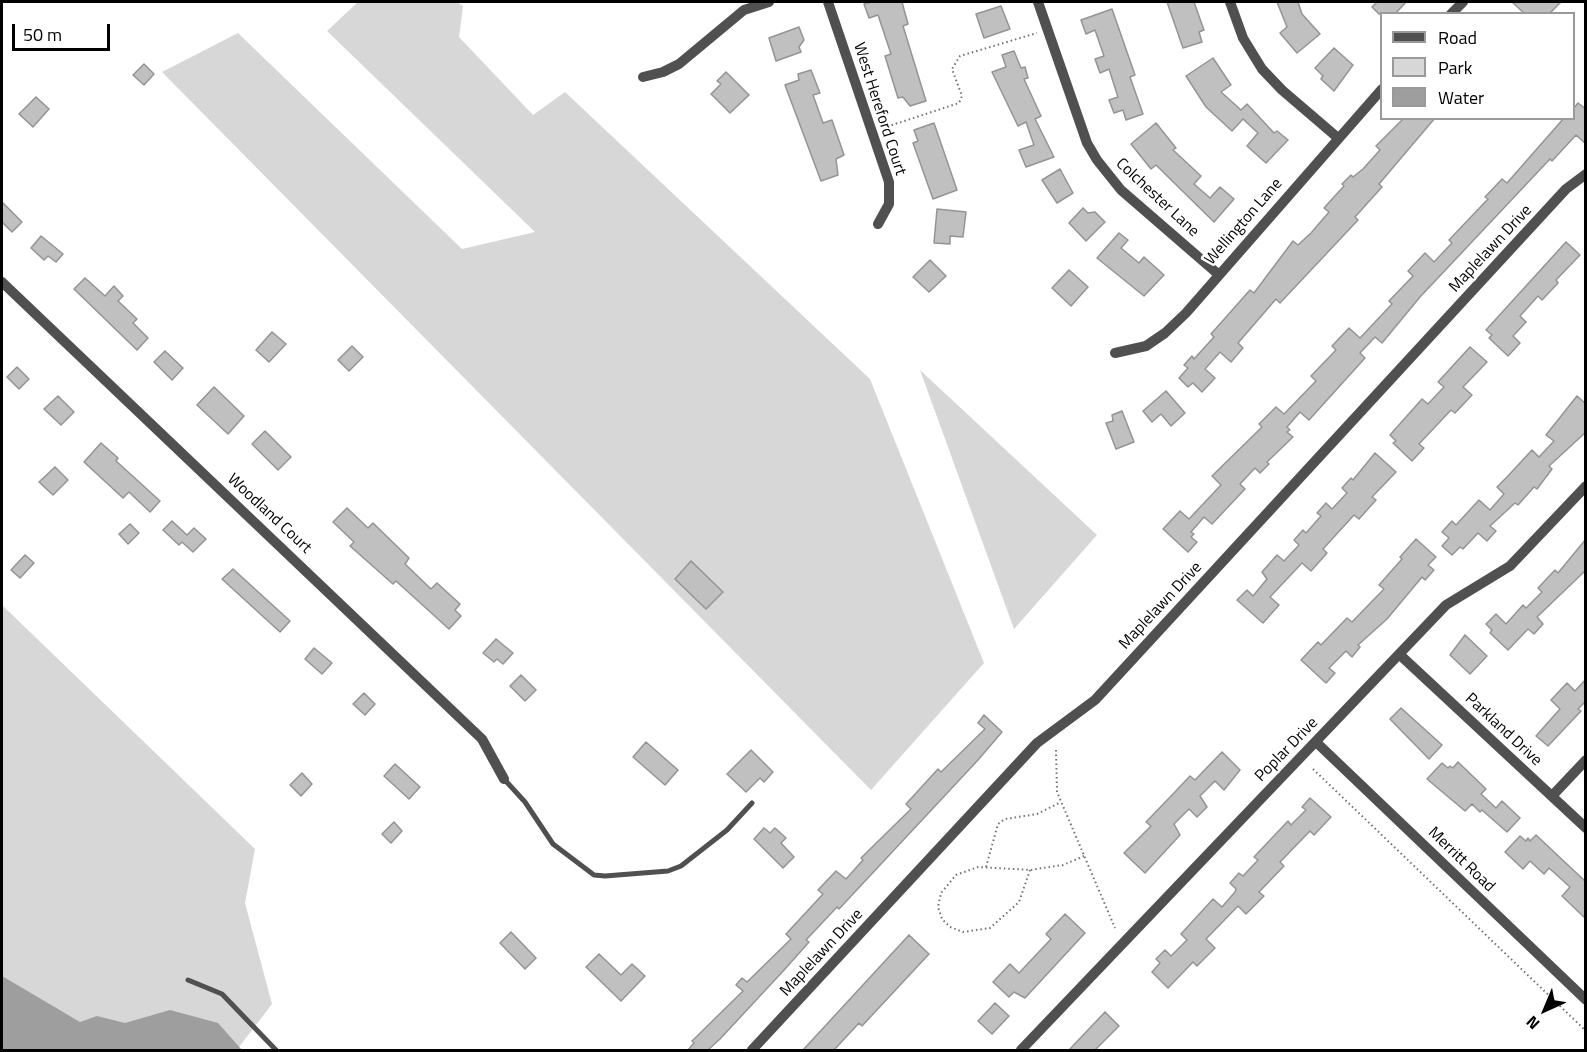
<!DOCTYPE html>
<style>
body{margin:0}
#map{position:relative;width:1587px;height:1052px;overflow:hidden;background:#fff;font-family:"Titillium Web",sans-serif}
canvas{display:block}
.frame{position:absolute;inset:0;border:3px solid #000;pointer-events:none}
.legend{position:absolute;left:1380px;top:12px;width:195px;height:108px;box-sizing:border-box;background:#fff;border:2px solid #999;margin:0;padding:8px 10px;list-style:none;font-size:18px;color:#000}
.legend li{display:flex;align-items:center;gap:12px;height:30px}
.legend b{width:30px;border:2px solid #999}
.north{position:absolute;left:1515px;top:980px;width:60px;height:60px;-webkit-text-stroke:4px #fff;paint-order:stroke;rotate:224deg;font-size:16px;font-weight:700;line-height:24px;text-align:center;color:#000}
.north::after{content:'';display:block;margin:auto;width:21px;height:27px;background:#000;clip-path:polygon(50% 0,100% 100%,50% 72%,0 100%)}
.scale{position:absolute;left:12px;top:24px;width:98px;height:27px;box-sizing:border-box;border:3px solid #000;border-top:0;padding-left:8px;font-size:18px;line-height:21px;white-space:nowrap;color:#000;-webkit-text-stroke:4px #fff;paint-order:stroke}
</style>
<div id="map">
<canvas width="1587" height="1052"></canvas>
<div class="frame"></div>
<ul class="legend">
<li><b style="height:8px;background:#505050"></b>Road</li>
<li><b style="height:16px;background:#d7d7d7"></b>Park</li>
<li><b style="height:16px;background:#9e9e9e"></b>Water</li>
</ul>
<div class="north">N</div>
<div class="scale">50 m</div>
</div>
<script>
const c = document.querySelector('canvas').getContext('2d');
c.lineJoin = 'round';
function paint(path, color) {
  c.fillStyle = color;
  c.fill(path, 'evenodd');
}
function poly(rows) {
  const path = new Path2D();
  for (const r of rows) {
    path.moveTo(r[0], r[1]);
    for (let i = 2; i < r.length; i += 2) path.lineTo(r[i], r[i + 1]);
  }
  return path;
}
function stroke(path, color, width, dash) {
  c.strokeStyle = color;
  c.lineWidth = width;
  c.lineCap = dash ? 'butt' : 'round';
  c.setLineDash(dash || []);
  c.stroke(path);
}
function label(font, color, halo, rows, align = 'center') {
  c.font = font + ' "Titillium Web",sans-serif';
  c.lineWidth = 5;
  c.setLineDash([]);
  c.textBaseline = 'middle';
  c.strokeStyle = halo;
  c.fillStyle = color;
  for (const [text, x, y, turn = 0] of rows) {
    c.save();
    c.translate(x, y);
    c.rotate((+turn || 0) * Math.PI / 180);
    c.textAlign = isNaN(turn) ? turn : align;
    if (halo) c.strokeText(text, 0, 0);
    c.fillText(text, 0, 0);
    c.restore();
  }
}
paint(poly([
 [358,2,457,2,463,6,459,37,533,115,565,92,870,379,984,663,871,790,162,72,238,33,462,249,535,232,327,31],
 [920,370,1097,535,1014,629],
 [2,605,255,849,245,903,272,1004,239,1047,194,1050,2,1003]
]), '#d7d7d7');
paint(poly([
 [2,976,80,1022,97,1016,125,1023,170,1010,218,1023,242,1050,2,1050]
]), '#9e9e9e');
const building = poly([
 [871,2,902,2,908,24,903,26,926,101,910,106,903,97,898,98,885,56,891,54,878,15,869,18,864,4,871,2],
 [1167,2,1194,2,1204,30,1199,32,1202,42,1183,48,1167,2],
 [1277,2,1298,2,1302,14,1320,34,1297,53,1280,33,1287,27,1277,2],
 [1377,2,1406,2,1395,14,1379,14,1372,7,1377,2],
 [1512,2,1561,2,1549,14,1525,14,1512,2],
 [1001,6,1010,29,984,38,976,14,1001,6],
 [1112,9,1135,75,1130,77,1143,114,1126,120,1123,110,1114,113,1109,100,1118,97,1109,69,1100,73,1095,59,1104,56,1095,30,1086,34,1081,20,1112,9],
 [799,27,804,40,799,47,801,52,776,61,769,38,799,27],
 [1334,48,1353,65,1334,91,1321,79,1323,76,1315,68,1334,48],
 [1014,51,1021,68,1025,67,1028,78,1024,79,1041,116,1035,119,1054,157,1026,167,1019,150,1034,145,1026,122,1018,126,992,72,1006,67,1002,55,1014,51],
 [1213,58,1231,85,1221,92,1241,110,1247,104,1274,133,1277,131,1288,140,1266,163,1247,146,1258,133,1243,119,1232,131,1206,107,1186,76,1213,58],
 [144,64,154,74,144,85,133,75,144,64],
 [811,70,820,93,813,95,823,123,832,120,844,155,836,159,838,175,821,181,785,85,799,80,798,74,811,70],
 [726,72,749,95,730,113,711,94,721,84,717,81,726,72],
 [36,97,49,109,33,127,19,114,36,97],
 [1578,103,1586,109,1586,144,1576,135,1552,161,1550,159,1420,297,1382,343,1375,337,1360,353,1365,358,1309,420,1300,412,1287,427,1290,430,1287,432,1293,437,1267,462,1269,464,1260,473,1255,468,1240,484,1245,489,1212,524,1204,517,1191,532,1194,534,1191,537,1197,542,1188,552,1163,529,1180,511,1189,519,1221,485,1212,476,1262,427,1259,424,1276,407,1284,414,1316,381,1311,376,1336,350,1332,346,1349,328,1360,338,1392,304,1389,301,1413,276,1408,271,1425,253,1434,262,1452,243,1449,240,1488,199,1485,197,1502,179,1507,183,1564,118,1574,118,1574,108,1578,103],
 [1404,118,1435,118,1379,184,1382,187,1355,217,1358,220,1280,303,1276,299,1238,343,1243,348,1231,362,1220,352,1205,369,1215,378,1202,392,1193,383,1188,387,1179,378,1188,368,1184,365,1192,356,1194,359,1214,337,1211,334,1250,290,1254,293,1293,241,1298,245,1311,233,1329,212,1324,208,1344,186,1342,184,1351,175,1353,177,1363,169,1380,150,1376,146,1404,118],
 [934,123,957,190,933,199,913,143,918,141,914,130,934,123],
 [1156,123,1176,148,1173,150,1201,176,1194,184,1210,198,1220,187,1234,199,1214,222,1156,165,1151,169,1131,144,1156,123],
 [1060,169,1073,193,1057,203,1042,180,1060,169],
 [2,202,22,222,12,232,2,222,2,202],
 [1083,208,1088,213,1095,212,1105,222,1086,241,1069,223,1083,208],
 [937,209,966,212,963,237,950,236,950,244,934,243,937,209],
 [1119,233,1128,240,1121,248,1139,263,1144,257,1164,275,1144,296,1097,258,1119,233],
 [41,236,63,254,56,262,48,256,44,260,31,248,41,236],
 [1566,242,1580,255,1556,280,1558,283,1542,300,1538,296,1520,316,1526,322,1513,336,1520,343,1508,356,1489,338,1492,335,1486,330,1566,242],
 [930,260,946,276,929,292,913,277,930,260],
 [1069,270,1088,287,1071,306,1052,288,1069,270],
 [85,278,105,296,114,286,123,296,118,301,137,319,133,323,148,338,137,350,74,289,85,278],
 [272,332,286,344,269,362,256,350,272,332],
 [352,346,363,357,349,371,338,360,352,346],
 [1470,347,1487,362,1463,387,1472,395,1455,413,1451,410,1419,444,1424,448,1412,461,1393,443,1396,441,1390,435,1422,399,1428,404,1444,387,1438,382,1470,347],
 [165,351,183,368,172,380,154,362,165,351],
 [17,367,29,379,19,389,7,377,17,367],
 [214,387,244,416,228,434,197,405,214,387],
 [1166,391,1185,413,1171,426,1161,414,1152,422,1143,411,1166,391],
 [58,396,74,412,61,425,44,409,58,396],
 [1577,396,1586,404,1586,432,1549,466,1552,469,1537,489,1534,487,1518,505,1515,503,1490,526,1496,531,1487,541,1478,533,1463,549,1460,547,1452,555,1442,546,1449,538,1442,532,1452,521,1456,525,1479,500,1490,510,1504,494,1497,487,1507,477,1532,450,1539,457,1554,441,1546,435,1577,396],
 [1122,411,1134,442,1116,449,1106,423,1113,421,1112,415,1122,411],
 [265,431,291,457,278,470,252,444,265,431],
 [101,443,118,458,116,461,160,501,150,512,129,492,123,498,84,462,101,443],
 [1375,453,1396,472,1372,497,1376,500,1359,519,1354,515,1323,549,1327,553,1311,571,1302,563,1270,597,1279,605,1263,623,1237,600,1247,590,1253,596,1267,579,1262,572,1277,555,1284,561,1299,545,1294,540,1303,530,1306,533,1321,516,1317,513,1326,503,1332,509,1347,493,1342,488,1351,478,1353,480,1375,453],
 [55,467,68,480,53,495,39,482,55,467],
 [347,508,368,528,373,523,409,558,405,564,431,589,437,583,460,604,455,610,461,616,449,629,396,581,393,584,350,546,354,542,333,522,347,508],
 [172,521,187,535,194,528,206,539,193,552,182,542,179,545,163,530,172,521],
 [130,524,139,533,128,544,119,534,130,524],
 [1416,539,1436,557,1428,565,1434,570,1425,580,1422,577,1387,619,1358,645,1360,647,1352,657,1346,651,1329,668,1335,673,1326,683,1301,660,1318,642,1321,645,1347,618,1352,622,1384,589,1379,585,1402,559,1400,557,1416,539],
 [1586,539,1586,570,1537,617,1543,624,1534,634,1528,629,1508,650,1490,633,1492,630,1486,624,1496,614,1506,624,1523,605,1526,608,1542,592,1538,588,1555,570,1558,573,1586,539],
 [25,555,34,563,20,578,11,570,25,555],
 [691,561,723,592,706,609,675,579,691,561],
 [233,569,290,621,280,632,222,579,233,569],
 [1465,635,1487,656,1470,674,1450,655,1465,635],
 [496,639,513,653,503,664,497,659,494,662,483,653,496,639],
 [314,648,332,663,322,674,305,659,314,648],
 [521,675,536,690,525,701,510,686,521,675],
 [1586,679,1586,701,1578,709,1581,711,1548,746,1536,736,1560,709,1551,700,1567,683,1575,691,1586,679],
 [364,693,375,704,365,715,353,704,364,693],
 [1401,708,1442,745,1429,759,1390,719,1401,708],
 [984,715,1002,732,978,760,839,909,837,907,806,940,809,942,785,969,720,1039,708,1050,688,1050,694,1043,692,1041,743,991,736,985,742,978,747,982,791,939,786,934,823,894,818,890,836,871,846,879,863,860,861,858,911,809,906,804,938,769,941,772,985,729,978,723,984,715],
 [646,742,678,770,665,785,633,757,646,742],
 [751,750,773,772,764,782,760,778,746,792,727,774,751,750],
 [1222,752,1240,770,1224,790,1215,781,1200,796,1207,807,1197,817,1189,809,1174,824,1180,835,1145,873,1124,853,1151,826,1146,822,1173,794,1190,776,1195,780,1222,752],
 [1458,762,1486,789,1481,794,1496,808,1502,801,1520,818,1507,832,1482,810,1480,812,1472,804,1465,811,1427,779,1442,763,1448,768,1450,766,1453,768,1458,762],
 [395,764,420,787,409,799,384,776,395,764],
 [302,773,312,784,301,796,290,785,302,773],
 [1310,798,1331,817,1314,835,1310,831,1280,862,1284,866,1259,892,1264,896,1246,914,1238,906,1206,939,1215,948,1197,966,1193,962,1168,988,1152,972,1160,963,1156,959,1165,950,1171,956,1187,940,1181,934,1213,899,1222,907,1235,892,1236,889,1230,883,1239,873,1243,876,1258,860,1254,857,1288,821,1291,825,1306,810,1302,807,1310,798],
 [394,822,402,831,391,843,382,834,394,822],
 [764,828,770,833,775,828,786,838,781,843,794,857,783,868,754,839,764,828],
 [1536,835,1586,882,1586,919,1562,896,1570,887,1549,868,1544,874,1530,861,1523,869,1505,852,1520,836,1526,841,1528,838,1530,841,1536,835],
 [1065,914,1085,933,1025,998,1014,992,1009,997,993,982,1010,964,1019,973,1051,939,1046,934,1065,914],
 [511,932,536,958,525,969,500,943,511,932],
 [909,935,929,954,862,1026,859,1023,834,1050,803,1050,909,935],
 [599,954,621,975,632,964,645,976,621,1001,586,967,599,954],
 [995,1003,1009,1016,992,1034,978,1021,995,1003],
 [1105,1012,1119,1026,1095,1050,1069,1050,1105,1012]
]);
paint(building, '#c0c0c0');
stroke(building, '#949494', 1.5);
stroke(poly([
 [883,128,959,103,962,96,952,69,960,56,1037,33],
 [1056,750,1057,792,1115,928],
 [1313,769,1586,1031],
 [986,867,998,824,1005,819,1037,814,1061,802],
 [1030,870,1019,902,990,928,963,932,950,927,942,919,938,907,941,893,956,875,978,867,1030,870,1063,865,1084,856]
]), '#727272', 2, [1.5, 3]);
stroke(poly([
 [504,779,525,802,553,844,594,875,605,876,668,871,681,866,727,830,752,803],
 [188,980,222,994,276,1050]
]), '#505050', 5);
stroke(poly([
 [828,2,889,182,889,204,878,224],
 [1038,2,1087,143,1097,160,1121,190,1218,274],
 [1230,2,1243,38,1262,69,1282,90,1338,138],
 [1451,14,1463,2],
 [643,77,663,72,679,64,744,10,769,2],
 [2,282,482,739,504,779],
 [1115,353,1146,346,1165,333,1186,313,1382,89],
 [1399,654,1586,828],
 [1316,742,1586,1000],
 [1552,796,1586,760],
 [752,1050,1037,743,1095,700,1566,189,1586,174],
 [1021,1050,1446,605,1510,566,1586,486]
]), '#505050', 10);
label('16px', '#000', '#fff', [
 ["West Hereford Court",879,109,72],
 ["Colchester Lane",1157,198,43],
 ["Wellington Lane",1244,222,-49],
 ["Maplelawn Drive",1491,249,-47],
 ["Woodland Court",269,514,43],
 ["Maplelawn Drive",1161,606,-47],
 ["Parkland Drive",1503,730,43],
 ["Poplar Drive",1287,750,-46],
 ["Merritt Road",1461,860,44],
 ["Maplelawn Drive",822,953,-47]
]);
</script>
